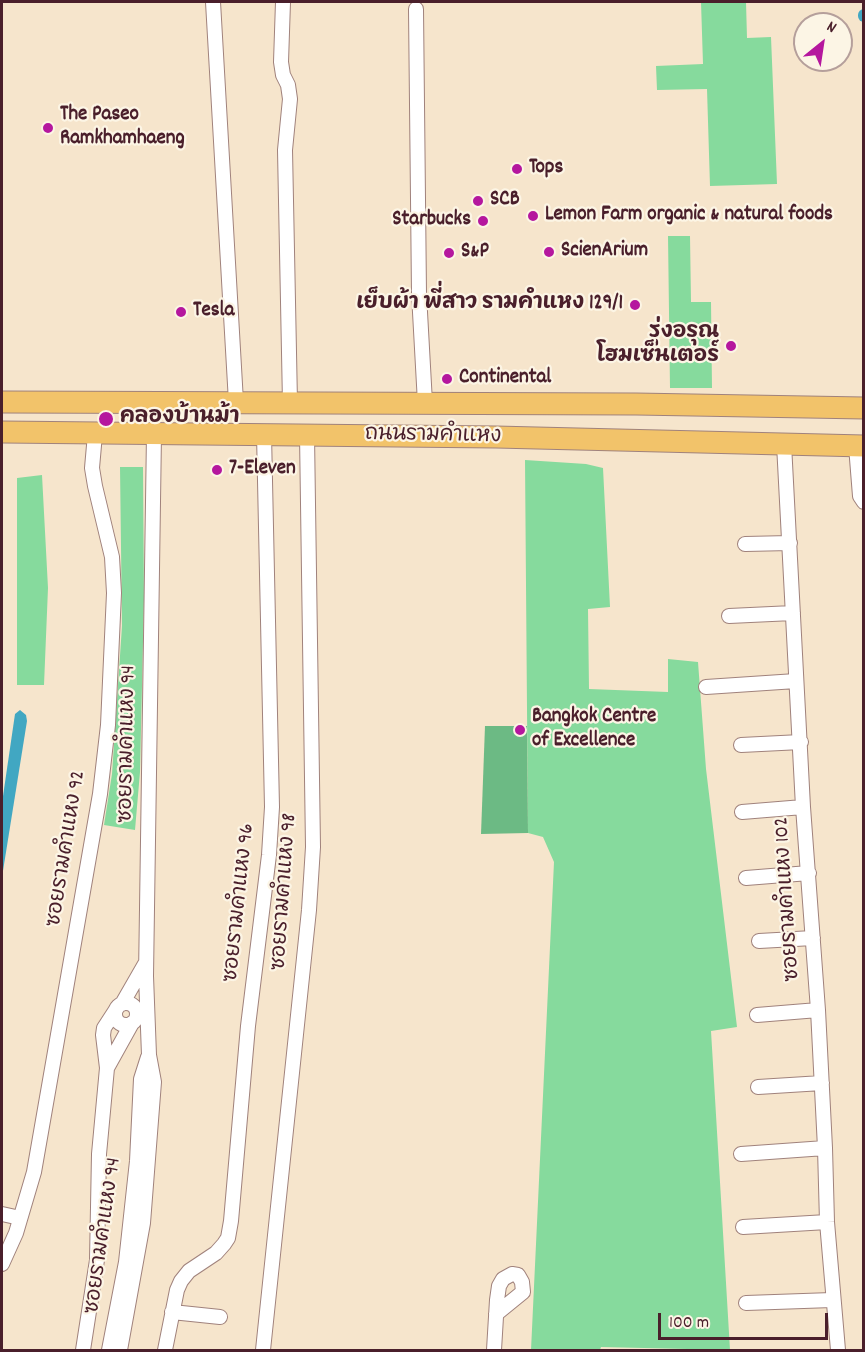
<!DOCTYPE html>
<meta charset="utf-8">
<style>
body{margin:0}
#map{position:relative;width:865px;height:1352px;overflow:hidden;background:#f6e5cc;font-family:Dekko,sans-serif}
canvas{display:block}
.frame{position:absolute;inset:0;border:3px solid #4a1f2b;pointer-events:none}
.north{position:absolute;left:793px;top:12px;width:60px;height:60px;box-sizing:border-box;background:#fcf5e5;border:2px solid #b59f9b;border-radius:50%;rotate:30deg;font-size:16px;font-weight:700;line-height:24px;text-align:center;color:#4a1f2b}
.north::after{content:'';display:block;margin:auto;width:21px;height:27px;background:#b5179e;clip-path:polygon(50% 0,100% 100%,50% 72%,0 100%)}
.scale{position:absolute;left:658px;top:1313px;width:170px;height:27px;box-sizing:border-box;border:3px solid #4a1f2b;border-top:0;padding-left:8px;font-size:18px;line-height:21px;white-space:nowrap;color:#4a1f2b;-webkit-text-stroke:4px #fcf5e5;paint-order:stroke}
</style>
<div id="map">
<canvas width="865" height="1352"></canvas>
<div class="frame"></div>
<div class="north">N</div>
<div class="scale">100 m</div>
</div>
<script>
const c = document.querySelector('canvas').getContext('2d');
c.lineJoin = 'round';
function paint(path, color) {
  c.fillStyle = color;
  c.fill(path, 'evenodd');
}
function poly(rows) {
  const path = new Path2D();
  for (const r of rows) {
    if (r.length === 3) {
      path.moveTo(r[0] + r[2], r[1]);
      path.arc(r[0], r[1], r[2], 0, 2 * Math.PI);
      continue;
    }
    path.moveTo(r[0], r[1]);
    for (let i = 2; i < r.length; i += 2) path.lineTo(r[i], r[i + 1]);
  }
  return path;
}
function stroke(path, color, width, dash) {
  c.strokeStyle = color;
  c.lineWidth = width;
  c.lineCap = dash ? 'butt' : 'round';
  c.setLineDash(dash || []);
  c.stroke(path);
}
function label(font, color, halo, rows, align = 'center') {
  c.font = font + ' Dekko,"Playpen Sans Thai",sans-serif';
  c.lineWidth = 4.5;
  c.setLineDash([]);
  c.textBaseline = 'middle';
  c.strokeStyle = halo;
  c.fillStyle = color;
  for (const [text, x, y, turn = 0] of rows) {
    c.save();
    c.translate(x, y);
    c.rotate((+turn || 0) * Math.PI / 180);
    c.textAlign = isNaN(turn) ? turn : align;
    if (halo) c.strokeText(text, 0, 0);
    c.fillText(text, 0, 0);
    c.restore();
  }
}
paint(poly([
 [701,2,746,2,747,38,771,37,777,184,710,186,707,89,657,90,656,66,703,64],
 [668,236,690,236,691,302,711,302,712,388,670,388],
 [525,460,586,464,603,468,610,607,588,609,589,689,668,692,668,659,698,662,706,769,737,1027,711,1031,730,1350,601,1347,600,1350,531,1350,554,862,543,837,528,833],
 [120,467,143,467,144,599,140,772,135,830,104,825,112,774,122,626],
 [42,475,48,588,44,685,17,685,17,478]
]), '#86da9d');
paint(poly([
 [485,726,527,726,528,833,481,834]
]), '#6cba84');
paint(poly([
 [20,710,26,715,27,721,2,877,2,803,15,714]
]), '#41a7c2');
stroke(poly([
 [864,15,864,16]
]), '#41a7c2', 12);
const minor = poly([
 [213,2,236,402],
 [283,2,281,62,283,75,288,85,290,99,285,150,290,403],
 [416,9,419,294,425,403],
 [784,444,803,807,818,1010,825,1148,827,1222,838,1350],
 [856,446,860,496,864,502],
 [745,544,790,543],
 [729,616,793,613],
 [706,687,796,681],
 [741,745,801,742],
 [742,812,803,807],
 [746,878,809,873],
 [759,941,813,938],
 [126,1014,11],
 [122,1004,145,964],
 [757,1015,818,1010],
 [107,1068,132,1023],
 [758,1087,822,1083],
 [741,1154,825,1148],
 [2,1214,20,1218],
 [743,1227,827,1222],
 [2,1264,16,1233,34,1172,100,794,108,725,114,593,112,557,95,486,92,468,95,434],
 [746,1303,832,1300],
 [172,1312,220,1317],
 [83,1350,97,1260,99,1154,107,1068,103,1035,104,1028,117,1008],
 [109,1350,126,1262,137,1161,141,1079,148,1057],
 [120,1350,143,1223,154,1082,149,1055,146,976,154,434],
 [165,1350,177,1290,181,1281,189,1271,216,1253,224,1244,228,1238,231,1221,248,1026,269,855,272,807,264,434],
 [263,1350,309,910,313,847,307,435],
 [494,1350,497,1300,499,1286,503,1279,512,1274,518,1275,522,1282,523,1292,496,1314]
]);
const primary = poly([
 [2,402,636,404,864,408],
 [2,432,496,437,864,446]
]);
stroke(minor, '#a0827c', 16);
stroke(primary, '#a0827c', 23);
stroke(minor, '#fff', 14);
stroke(primary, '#f2c36a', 21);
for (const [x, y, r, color] of [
 [48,128,6,"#b5179e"],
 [517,169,6,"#b5179e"],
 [478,201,6,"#b5179e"],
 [533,216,6,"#b5179e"],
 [483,221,6,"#b5179e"],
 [549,252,6,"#b5179e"],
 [449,253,6,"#b5179e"],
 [635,305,6,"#b5179e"],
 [181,312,6,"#b5179e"],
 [731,346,6,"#b5179e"],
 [447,379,6,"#b5179e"],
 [106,419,8,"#b5179e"],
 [217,470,6,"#b5179e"],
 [520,730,6,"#b5179e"]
]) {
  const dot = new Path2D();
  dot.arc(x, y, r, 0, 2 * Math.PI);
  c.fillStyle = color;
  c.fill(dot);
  stroke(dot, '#fcf5e5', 2);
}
label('bold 21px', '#4a1f2b', '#fcf5e5', [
 ["The Paseo",60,116],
 ["Ramkhamhaeng",60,140],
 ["Tops",529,169],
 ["SCB",490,201],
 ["Lemon Farm organic & natural foods",545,216],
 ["Starbucks",471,221,"right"],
 ["ScienArium",561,252],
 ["S&P",461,253],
 ["เย็บผ้า พี่สาว รามคำแหง 129/1",623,305,"right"],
 ["Tesla",193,312],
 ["รุ่งอรุณ",719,334,"right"],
 ["โฮมเซ็นเตอร์",719,358,"right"],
 ["Continental",459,379],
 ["คลองบ้านม้า",120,419],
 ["7-Eleven",229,470],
 ["Bangkok Centre",532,718],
 ["of Excellence",532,742]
], 'left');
label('21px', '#4a1f2b', '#fcf5e5', [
 ["ถนนรามคำแหง",433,437,1],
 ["ซอยรามคําแหง 94",129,744,-89],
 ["ซอยรามคําแหง 92",68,849,-81],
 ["ซอยรามคําแหง 98",286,892,-86],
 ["ซอยรามคําแหง 102",789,899,-94],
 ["ซอยรามคําแหง 96",241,903,-84],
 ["ซอยรามคําแหง 94",105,1236,-82]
]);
</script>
